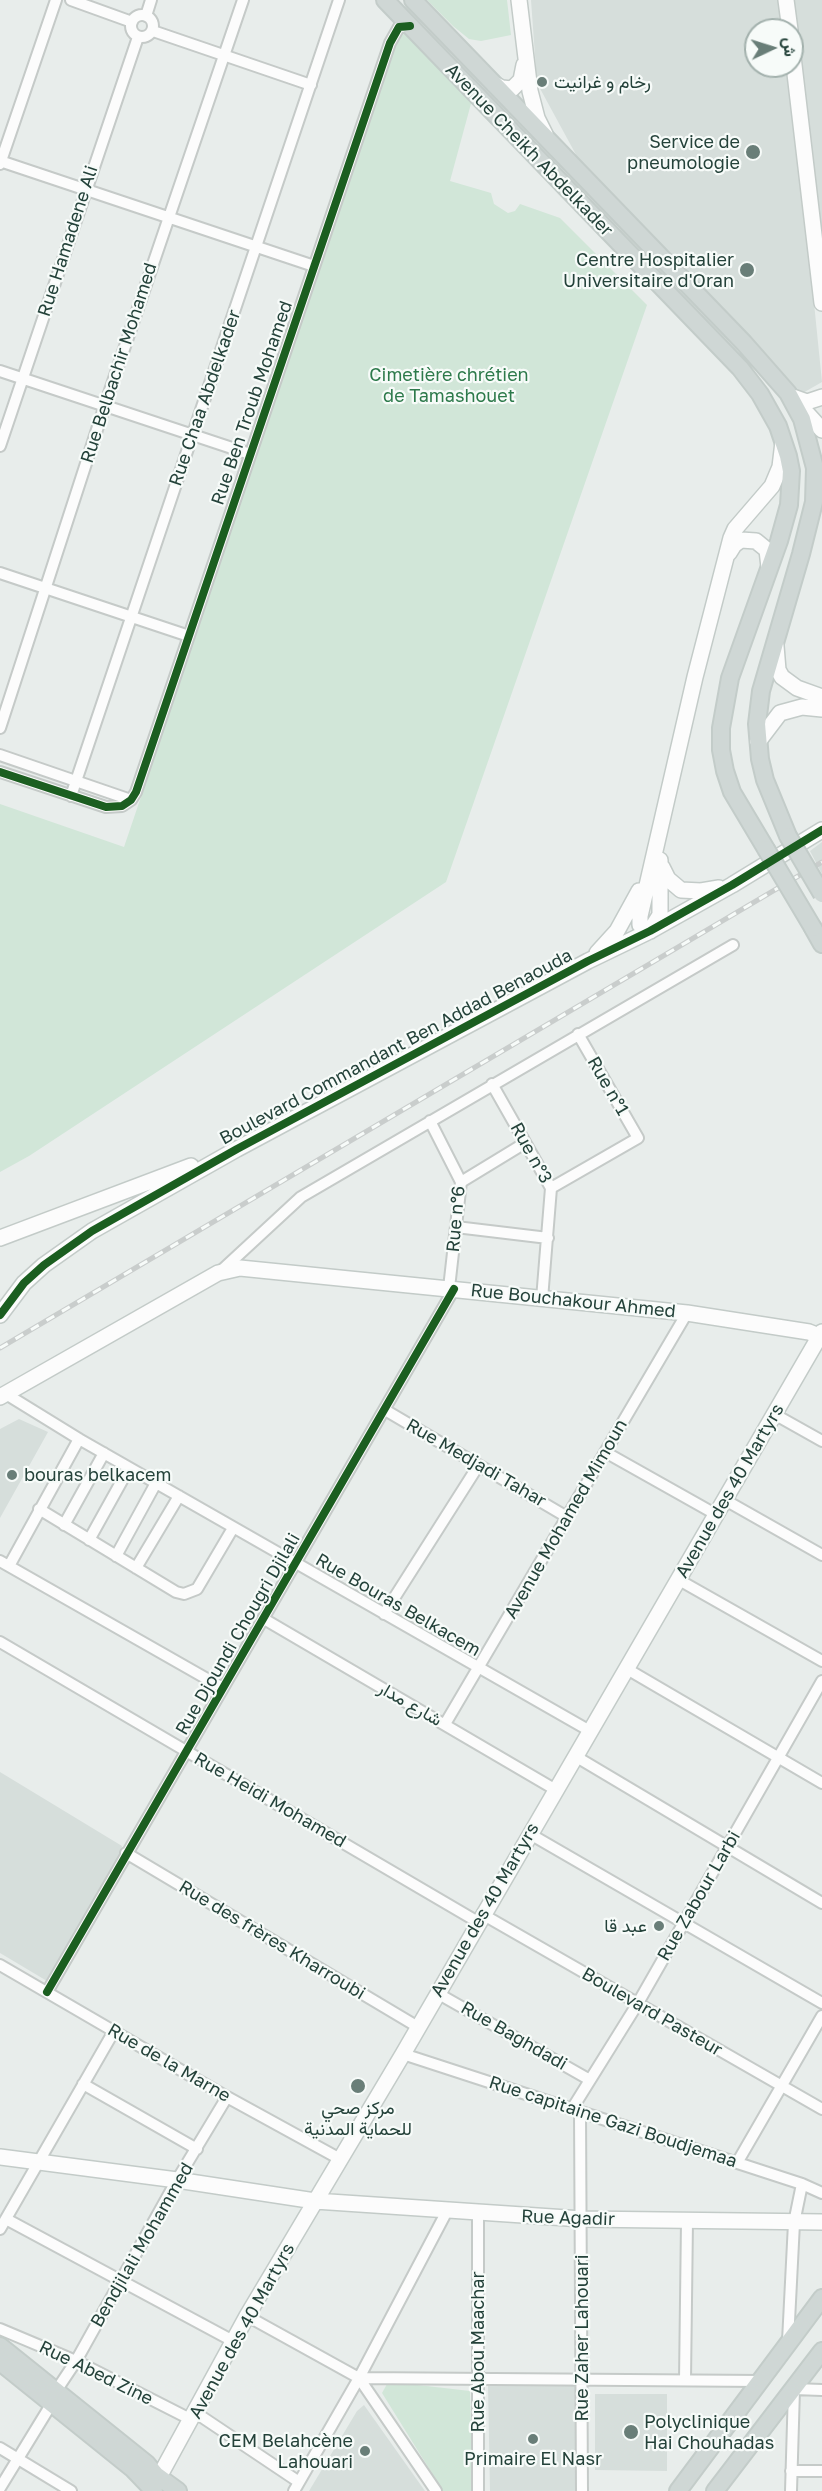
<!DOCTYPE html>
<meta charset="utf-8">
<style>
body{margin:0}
#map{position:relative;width:822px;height:2491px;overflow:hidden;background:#e8edeb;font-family:"Golos Text",Vazirmatn,sans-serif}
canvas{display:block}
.north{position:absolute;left:744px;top:18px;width:60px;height:60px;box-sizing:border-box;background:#f7fbf9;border:2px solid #a3b1ad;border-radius:50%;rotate:86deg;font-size:16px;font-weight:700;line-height:24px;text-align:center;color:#24423a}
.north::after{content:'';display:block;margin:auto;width:21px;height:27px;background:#697e78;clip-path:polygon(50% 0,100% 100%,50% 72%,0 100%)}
</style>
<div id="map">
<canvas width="822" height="2491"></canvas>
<div class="north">ش</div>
</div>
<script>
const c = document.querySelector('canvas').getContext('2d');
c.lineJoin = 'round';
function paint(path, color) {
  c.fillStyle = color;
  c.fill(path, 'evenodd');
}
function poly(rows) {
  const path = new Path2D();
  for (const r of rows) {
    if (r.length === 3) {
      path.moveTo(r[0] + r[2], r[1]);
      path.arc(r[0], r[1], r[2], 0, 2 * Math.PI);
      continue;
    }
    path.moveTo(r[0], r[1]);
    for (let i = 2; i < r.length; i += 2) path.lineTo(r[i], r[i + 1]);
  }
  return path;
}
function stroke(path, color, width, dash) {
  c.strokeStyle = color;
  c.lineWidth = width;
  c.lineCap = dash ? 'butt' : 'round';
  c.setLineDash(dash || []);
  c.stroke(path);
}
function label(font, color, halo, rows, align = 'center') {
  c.font = font + ' "Golos Text",Vazirmatn,sans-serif';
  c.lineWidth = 4.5;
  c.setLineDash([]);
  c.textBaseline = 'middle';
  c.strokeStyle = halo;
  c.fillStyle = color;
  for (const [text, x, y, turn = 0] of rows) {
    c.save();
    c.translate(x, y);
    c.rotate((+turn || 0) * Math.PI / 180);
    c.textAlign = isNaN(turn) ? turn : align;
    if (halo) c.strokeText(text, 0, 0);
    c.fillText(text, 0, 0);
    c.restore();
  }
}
paint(poly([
 [531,0,783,0,786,30,756,30,756,66,790,66,822,382,801,394,580,162,537,83],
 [794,0,822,0,822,242],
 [822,842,822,874,810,851],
 [19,1419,48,1432,0,1518,0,1429],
 [0,1772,122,1846,120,1855,47,1981,0,1953],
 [488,2385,577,2386,577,2491,490,2491],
 [595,2394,667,2394,667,2471,595,2470],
 [364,2405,425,2491,309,2491,357,2411]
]), '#d6dedb');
paint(poly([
 [427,0,507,0,511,35,481,41,469,39,453,26],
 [400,32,406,34,472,100,450,181,491,193,494,204,508,213,515,211,520,204,560,218,647,305,446,882,29,1156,0,1172,0,804,124,847],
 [387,2384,418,2385,470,2391,473,2491,443,2491,382,2393]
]), '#d1e6d8');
const street = poly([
 [71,0,132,22],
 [142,26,11],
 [146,16,151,0],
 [153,31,311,85],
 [0,161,314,266],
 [0,164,56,0],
 [0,371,250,454],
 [0,446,138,37],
 [0,573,189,636],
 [0,728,105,405,243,0],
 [0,755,131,800],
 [0,772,106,807,122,806,131,800,136,792,390,43,399,27,410,26],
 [71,796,339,0],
 [492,1084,551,1188,542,1299],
 [430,1121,461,1182,449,1288],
 [461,1182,525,1143],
 [551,1188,638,1138,578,1034],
 [456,1227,548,1238],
 [221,1271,301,1197,733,945],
 [6,1394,79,1439,590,1731],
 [385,1410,567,1517],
 [774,1414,822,1441],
 [605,1452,717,1515],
 [725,1500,822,1555],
 [39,1509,176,1592,184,1594,197,1589,233,1528],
 [64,1525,104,1453],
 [89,1540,129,1468],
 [116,1556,156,1483],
 [0,1561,223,1688],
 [9,1566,79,1439],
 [136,1568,179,1496],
 [679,1580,822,1661],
 [384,1614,478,1466],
 [264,1619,556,1790],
 [0,1642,478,1922],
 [627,1669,822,1783],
 [445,1724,687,1313],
 [575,1756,822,1903],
 [530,1834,822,2003],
 [126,1853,418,2027],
 [482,1914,822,2109],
 [0,1965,227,2097,340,2159],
 [47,1992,454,1289],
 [437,1993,590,2080],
 [403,2054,802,2184,822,2193],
 [83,2084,197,2149],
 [572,2109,638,2003,822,1681],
 [580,2113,582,2491],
 [737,2163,822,2016],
 [478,2213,478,2491],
 [6,2219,233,2341],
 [0,2229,114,2031],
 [247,2316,359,2378,436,2491],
 [0,2329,76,2361,192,2420],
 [788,2341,794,2223,802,2184],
 [359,2378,762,2381],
 [685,2380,687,2221],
 [56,2391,76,2361,177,2180,227,2097],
 [196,2413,299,2482],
 [0,2448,71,2491],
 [791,2471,822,2471],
 [0,2488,52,2403],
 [294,2491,359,2378,447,2211],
 [791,2491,794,2389,822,2390]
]);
const secondary = poly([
 [519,0,530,91,537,118,545,134],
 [786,0,790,30],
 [792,48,822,303],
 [494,84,502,88,512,89,521,80,524,65],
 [793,397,807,402,822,397],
 [794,399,822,430],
 [729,553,734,545,741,540,756,541,767,550,769,567],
 [776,646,778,670,782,677,797,688,822,697],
 [758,742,780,713,802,707,822,709],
 [660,860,660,915,650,931,646,930,640,925,640,916,695,677,731,538,735,529,772,486,780,467,783,442],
 [662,867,668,879,681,890,701,891,719,888],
 [597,953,617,931,639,891],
 [0,1238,191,1166],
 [0,1315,24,1283,44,1265,92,1231,237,1149,588,961,650,931,732,885,822,830],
 [0,1397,218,1273,240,1268,687,1313,809,1332,819,1336],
 [0,2157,177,2180,315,2201,582,2219,822,2222],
 [153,2488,247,2316,403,2054,822,1332]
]);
const primary = poly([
 [385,0,740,368,760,394,778,426,788,456,791,471,789,505,779,541,730,678,721,728,721,750,725,771,732,792,766,849],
 [413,0,744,343,788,393,802,419,815,468,814,502,801,554,761,691,757,724,760,759,765,780,788,836],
 [813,928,822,944],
 [0,2346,147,2464,156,2475,178,2491],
 [0,2362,133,2469,154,2491],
 [678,2491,822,2298],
 [715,2491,822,2351]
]);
stroke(street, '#c5cac8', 14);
stroke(secondary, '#c3cbc8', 18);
stroke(primary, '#c3ccc9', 20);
stroke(street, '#fcfcfc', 10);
stroke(secondary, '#fcfcfc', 15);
stroke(primary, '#cfd7d5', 16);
const rail = poly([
 [0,1348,822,862]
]);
stroke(rail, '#c9cdcc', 5);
stroke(rail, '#f7fbf9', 3, [9]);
const primaryBridge = poly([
 [788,836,822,894],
 [766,849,813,928]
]);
stroke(primaryBridge, '#c3ccc9', 20, []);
stroke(primaryBridge, '#cfd7d5', 16);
stroke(poly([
 [0,772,106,807,122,806,131,800,136,792,390,43,399,27,410,26],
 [0,1315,24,1283,44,1265,92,1231,237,1149,588,961,650,931,732,885,822,830],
 [47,1992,454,1289]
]), '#1b5e20', 8);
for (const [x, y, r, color] of [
 [542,82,6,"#697e78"],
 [753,152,8,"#697e78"],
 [747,270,8,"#697e78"],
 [12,1475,6,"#697e78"],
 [659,1926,6,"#697e78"],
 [358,2086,8,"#697e78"],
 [631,2432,8,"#697e78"],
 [533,2439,6,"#697e78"],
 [365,2451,6,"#697e78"]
]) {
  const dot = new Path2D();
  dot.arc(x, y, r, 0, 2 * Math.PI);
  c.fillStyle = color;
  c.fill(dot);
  stroke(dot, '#f7fbf9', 2);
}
label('18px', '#24423a', '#f7fbf9', [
 ["رخام و غرانيت",554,82,"left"],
 ["Service de",740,142],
 ["pneumologie",740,163],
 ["Centre Hospitalier",734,260],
 ["Universitaire d'Oran",734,281],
 ["bouras belkacem",24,1475,"left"],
 ["عبد قا",647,1926],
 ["مركز صحي",358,2108,"center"],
 ["للحماية المدنية",358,2129,"center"],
 ["Polyclinique",644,2422,"left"],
 ["Hai Chouhadas",644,2443,"left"],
 ["CEM Belahcène",353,2441],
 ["Lahouari",353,2462],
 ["Primaire El Nasr",533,2459,"center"]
], 'right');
label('18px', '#24423a', '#f7fbf9', [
 ["Avenue Cheikh Abdelkader",529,150,46],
 ["Rue Hamadene Ali",68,241,-72],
 ["Rue Belbachir Mohamed",119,363,-72],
 ["Rue Chaa Abdelkader",205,398,-71],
 ["Rue Ben Troub Mohamed",252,403,-71],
 ["Boulevard Commandant Ben Addad Benaouda",396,1047,-28],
 ["Rue n°1",608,1086,60],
 ["Rue n°3",531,1153,61],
 ["Rue n°6",456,1219,-85],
 ["Rue Bouchakour Ahmed",573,1301,6],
 ["Rue Medjadi Tahar",476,1463,30],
 ["Avenue des 40 Martyrs",730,1491,-60],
 ["Avenue Mohamed Mimoun",566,1519,-60],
 ["Rue Bouras Belkacem",398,1605,30],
 ["Rue Djoundi Chougri Djilali",238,1634,-60],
 ["شارع مدار",410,1704,30],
 ["Rue Heidi Mohamed",270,1800,30],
 ["Rue Zabour Larbi",699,1896,-60],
 ["Avenue des 40 Martyrs",485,1910,-60],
 ["Rue des frères Kharroubi",272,1940,31],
 ["Boulevard Pasteur",652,2012,30],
 ["Rue Baghdadi",514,2036,30],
 ["Rue de la Marne",169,2063,30],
 ["Rue capitaine Gazi Boudjemaa",613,2122,18],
 ["Rue Agadir",568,2218,2],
 ["Bendjilali Mohammed",142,2245,-60],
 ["Avenue des 40 Martyrs",242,2331,-61],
 ["Rue Zaher Lahouari",582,2338,-90],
 ["Rue Abou Maachar",478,2352,-90],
 ["Rue Abed Zine",96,2373,26]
]);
label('18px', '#2d7a4b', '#f7fbf9', [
 ["Cimetière chrétien",449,375],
 ["de Tamashouet",449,396]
]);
</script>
